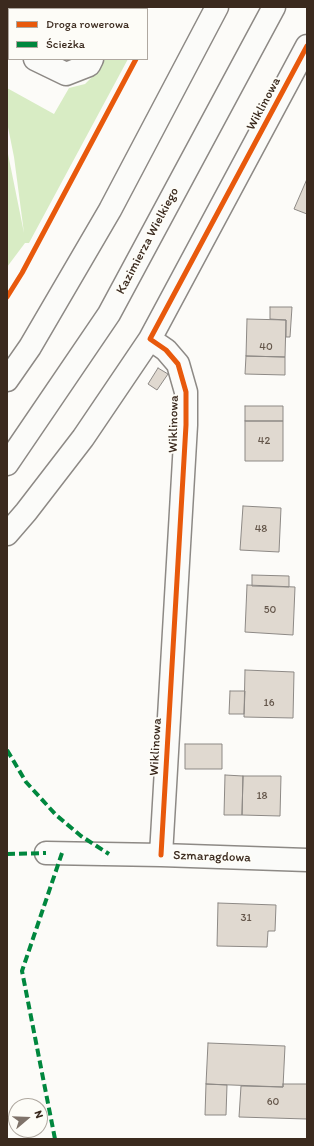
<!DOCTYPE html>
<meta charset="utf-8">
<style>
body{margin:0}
#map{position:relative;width:314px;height:1146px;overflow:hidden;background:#fcfbf8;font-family:Itim,sans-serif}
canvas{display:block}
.frame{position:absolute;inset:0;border:8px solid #3b2a1e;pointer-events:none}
.legend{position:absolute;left:8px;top:8px;width:140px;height:52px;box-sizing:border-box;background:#fdfcf7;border:1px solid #afa8a0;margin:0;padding:5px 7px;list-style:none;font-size:12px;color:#3b2a1e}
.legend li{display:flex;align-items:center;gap:8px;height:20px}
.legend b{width:20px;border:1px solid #afa8a0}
.north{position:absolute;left:8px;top:1098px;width:40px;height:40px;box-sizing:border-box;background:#fdfcf7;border:1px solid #afa8a0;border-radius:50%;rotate:71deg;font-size:11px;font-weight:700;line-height:16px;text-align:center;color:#3b2a1e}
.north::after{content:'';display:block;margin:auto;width:14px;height:18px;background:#7f736a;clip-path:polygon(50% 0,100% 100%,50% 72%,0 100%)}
</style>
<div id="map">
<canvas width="314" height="1146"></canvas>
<div class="frame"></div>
<ul class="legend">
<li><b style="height:5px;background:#e8590c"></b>Droga rowerowa</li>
<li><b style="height:5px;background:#00873e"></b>Ścieżka</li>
</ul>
<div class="north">N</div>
</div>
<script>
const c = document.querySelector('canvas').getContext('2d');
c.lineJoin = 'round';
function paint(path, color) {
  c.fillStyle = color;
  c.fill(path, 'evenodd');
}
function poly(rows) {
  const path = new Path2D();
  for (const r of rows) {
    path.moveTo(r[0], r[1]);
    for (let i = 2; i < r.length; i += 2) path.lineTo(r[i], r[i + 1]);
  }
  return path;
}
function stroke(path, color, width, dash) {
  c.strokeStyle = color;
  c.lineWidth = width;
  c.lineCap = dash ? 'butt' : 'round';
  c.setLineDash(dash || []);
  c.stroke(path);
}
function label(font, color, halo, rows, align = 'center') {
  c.font = font + ' Itim,sans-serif';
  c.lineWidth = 4;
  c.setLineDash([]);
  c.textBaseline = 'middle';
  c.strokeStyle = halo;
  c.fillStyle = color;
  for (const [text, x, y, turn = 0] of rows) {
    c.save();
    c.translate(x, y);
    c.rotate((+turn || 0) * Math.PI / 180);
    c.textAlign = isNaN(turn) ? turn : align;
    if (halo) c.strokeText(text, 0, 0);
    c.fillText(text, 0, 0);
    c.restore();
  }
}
paint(poly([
 [104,59,128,59,29,243,25,243,7,267,7,149,24,233,14,157,7,122,7,88,54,114,69,88,85,84,95,74]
]), '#d8ecc4');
const building = poly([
 [39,7,111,7,110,9,38,9,39,7],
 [307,179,307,214,294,209,307,179],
 [270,307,292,307,290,337,286,337,286,320,270,319,270,307],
 [247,319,286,320,285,357,246,356,247,319],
 [246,356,285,357,285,375,245,374,246,356],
 [158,368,168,374,157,390,148,384,158,368],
 [245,406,283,406,283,421,245,421,245,406],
 [245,421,283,421,283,461,245,461,245,421],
 [243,506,281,508,279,552,240,550,243,506],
 [252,575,289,576,289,587,252,586,252,575],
 [247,585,295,587,293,635,245,632,247,585],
 [245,670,294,672,293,718,244,717,245,670],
 [230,691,245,691,244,714,229,714,230,691],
 [185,744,222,744,222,769,185,769,185,744],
 [225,775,243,776,242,815,224,815,225,775],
 [243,776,281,776,280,816,242,815,243,776],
 [218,903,276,905,275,931,268,931,267,947,217,946,218,903],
 [208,1043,285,1046,283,1087,206,1084,208,1043],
 [206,1084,227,1085,226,1115,205,1115,206,1084],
 [283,1084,307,1084,307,1119,239,1117,241,1086,283,1087,283,1084]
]);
paint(building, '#e0d9d0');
stroke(building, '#8d8985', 1);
const minor = poly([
 [121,9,122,7],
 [7,38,9,40],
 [35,59,66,74,89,65,92,59],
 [150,339,166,350,178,364,186,392,186,425,161,855],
 [7,534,26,512,83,438,150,339,307,46],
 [46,853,161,855,307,860]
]);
const major = poly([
 [7,380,30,347,110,210,217,7],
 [7,464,109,314,274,7]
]);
stroke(minor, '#8d8985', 25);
stroke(major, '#8d8985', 25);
stroke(minor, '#fbfbf9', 22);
stroke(major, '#fbfbf9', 22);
stroke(poly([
 [7,750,26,782,56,815,81,836,109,854],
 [7,854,46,853],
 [55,1139,22,971,62,853]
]), '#00873e', 4, [8, 4]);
stroke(poly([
 [7,297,22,273,136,59],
 [161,855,186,425,186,392,178,364,166,350,150,339,307,46]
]), '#e8590c', 5);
label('11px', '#64564a', null, [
 ["40",266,347],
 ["42",264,441],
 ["48",261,529],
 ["50",270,610],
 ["16",269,703],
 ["18",262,796],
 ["31",246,918],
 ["60",273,1102]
]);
label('13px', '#3b2a1e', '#fdfcf7', [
 ["Wiklinowa",264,104,-62],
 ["Kazimierza Wielkiego",148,241,-62],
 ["Wiklinowa",174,424,-89],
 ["Wiklinowa",156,747,-87],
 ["Szmaragdowa",212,857,2]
]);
</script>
